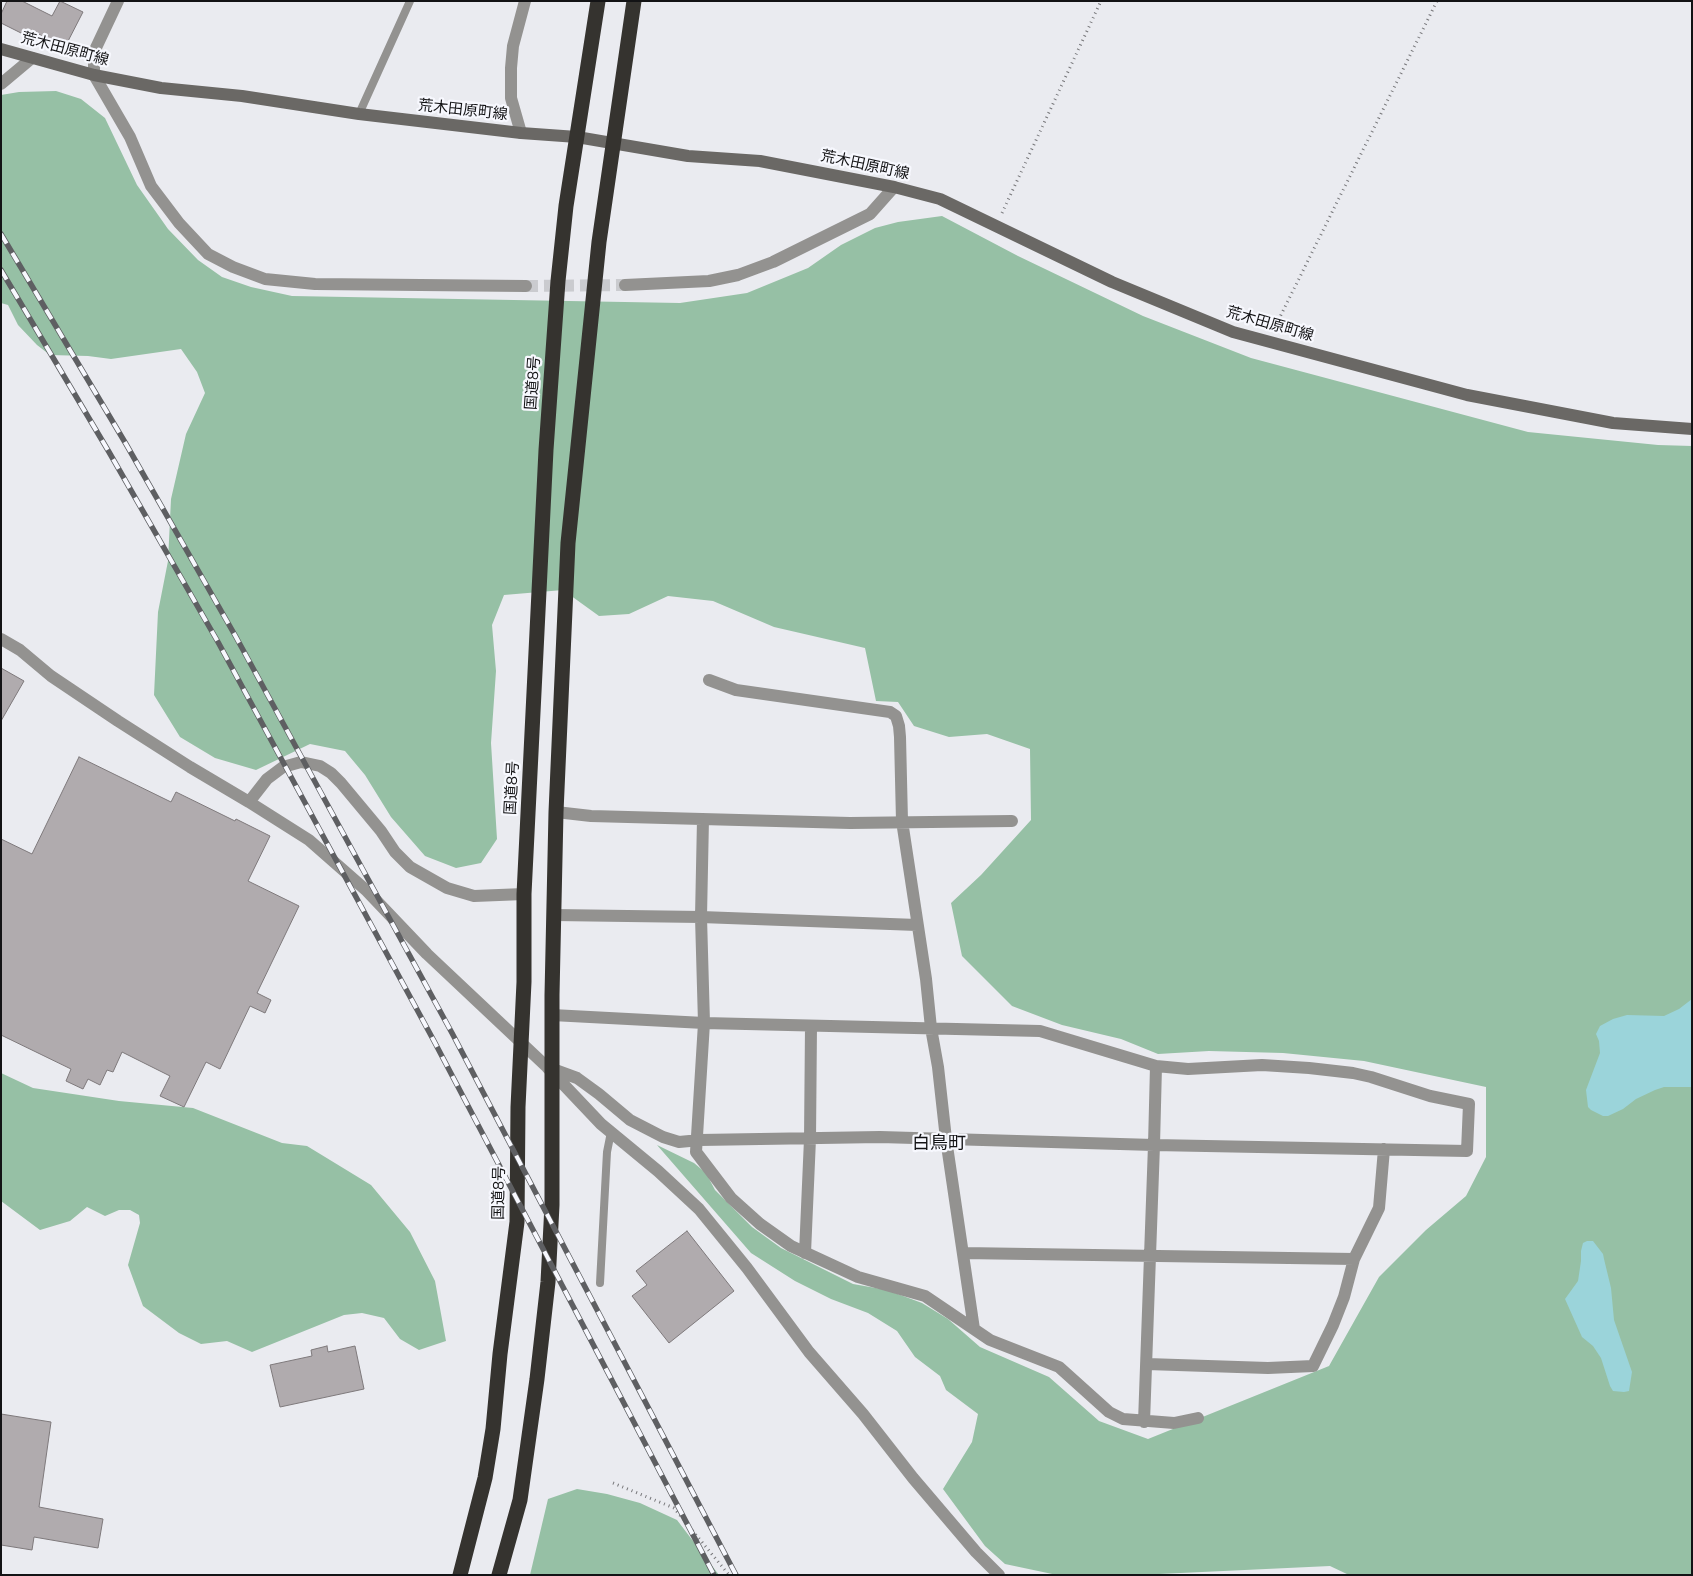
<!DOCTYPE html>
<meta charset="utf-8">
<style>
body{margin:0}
#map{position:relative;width:1693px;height:1576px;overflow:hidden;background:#eaebf0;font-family:Mulish,sans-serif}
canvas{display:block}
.frame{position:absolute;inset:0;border:2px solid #131315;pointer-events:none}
</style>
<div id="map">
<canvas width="1693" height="1576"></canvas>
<div class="frame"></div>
</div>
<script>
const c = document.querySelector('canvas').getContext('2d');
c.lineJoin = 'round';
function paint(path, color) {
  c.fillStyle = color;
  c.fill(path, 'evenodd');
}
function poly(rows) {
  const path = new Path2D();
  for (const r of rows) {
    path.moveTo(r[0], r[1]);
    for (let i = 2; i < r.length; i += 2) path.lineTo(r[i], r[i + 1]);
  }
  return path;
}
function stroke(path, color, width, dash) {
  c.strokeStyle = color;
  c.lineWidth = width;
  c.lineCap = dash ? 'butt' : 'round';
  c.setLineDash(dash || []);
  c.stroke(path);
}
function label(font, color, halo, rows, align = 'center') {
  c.font = font + ' Mulish,"Noto Sans JP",sans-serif';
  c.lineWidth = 4.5;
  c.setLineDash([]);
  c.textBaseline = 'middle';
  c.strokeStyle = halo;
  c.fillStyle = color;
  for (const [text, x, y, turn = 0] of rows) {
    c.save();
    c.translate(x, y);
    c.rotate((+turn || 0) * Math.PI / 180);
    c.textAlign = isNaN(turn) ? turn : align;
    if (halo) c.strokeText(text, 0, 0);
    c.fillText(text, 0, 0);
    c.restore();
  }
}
paint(poly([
 [56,91,81,99,105,118,137,185,168,229,198,260,222,277,251,287,292,296,680,303,747,293,808,268,841,245,875,228,898,222,942,216,1018,256,1143,316,1251,358,1528,432,1658,445,1692,446,1692,1575,1349,1575,1330,1566,1138,1575,1057,1575,1005,1564,985,1546,943,1489,972,1442,978,1414,946,1390,940,1376,915,1357,897,1331,868,1313,831,1299,795,1281,751,1253,657,1145,694,1163,706,1173,715,1190,752,1227,781,1248,853,1284,887,1290,922,1303,948,1319,980,1347,1049,1377,1099,1421,1148,1439,1329,1366,1379,1277,1426,1230,1466,1196,1486,1157,1486,1087,1364,1061,1283,1053,1209,1051,1158,1054,1121,1039,1062,1025,1012,1006,962,956,951,903,981,875,1031,820,1030,749,987,734,949,737,914,726,898,702,876,701,865,648,774,627,713,601,668,596,629,614,599,616,563,590,504,595,492,625,496,671,491,743,497,839,481,863,456,868,425,856,391,817,365,775,345,751,310,744,256,770,215,758,180,737,154,695,158,612,168,561,171,499,186,434,205,393,197,372,181,349,111,359,88,356,50,355,37,345,18,325,8,305,1,303,1,95,19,92],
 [1,1073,33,1088,119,1101,193,1108,282,1143,307,1146,330,1160,371,1185,410,1232,435,1281,446,1341,419,1350,400,1339,384,1318,362,1313,344,1315,252,1352,227,1341,201,1344,179,1333,143,1306,128,1265,140,1223,139,1215,130,1210,119,1210,105,1216,87,1207,70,1221,40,1230,1,1201],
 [577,1489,607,1494,640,1503,677,1520,719,1575,530,1575,548,1499]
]), '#96c0a5');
paint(poly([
 [1692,999,1692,1087,1664,1087,1655,1090,1636,1099,1623,1109,1608,1116,1603,1116,1591,1110,1588,1107,1586,1090,1600,1053,1599,1041,1596,1034,1600,1026,1613,1019,1627,1015,1664,1016,1679,1009],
 [1587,1241,1593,1241,1603,1254,1604,1259,1611,1288,1614,1320,1632,1372,1629,1391,1624,1392,1613,1391,1610,1386,1601,1358,1593,1346,1582,1337,1565,1299,1578,1281,1581,1261,1581,1251,1583,1243]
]), '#9bd4da');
const building = poly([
 [7,1,22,1,52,16,60,1,83,12,65,47,32,31,29,37,1,23,1,14,7,1],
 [1,668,24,681,1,721,1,668],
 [79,757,171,802,176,792,235,821,236,819,270,836,248,881,299,906,257,993,271,1000,265,1013,250,1006,220,1069,206,1062,184,1107,160,1096,170,1076,122,1052,113,1072,107,1070,100,1085,88,1079,83,1089,66,1081,71,1069,1,1035,1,839,32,854,79,757],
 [687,1231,734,1291,669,1343,632,1296,647,1285,636,1271,687,1231],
 [327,1346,328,1352,355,1346,364,1389,280,1407,270,1365,312,1356,311,1350,327,1346],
 [1,1414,51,1422,39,1507,103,1519,98,1548,34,1537,32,1550,1,1545,1,1414]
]);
paint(building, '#b0abae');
stroke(building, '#7e797b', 1);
stroke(poly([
 [526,286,625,285]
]), '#cacbcf', 12, [12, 6]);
stroke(poly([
 [1002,213,1101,1],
 [1274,329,1437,1],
 [613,1483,674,1508,729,1575]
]), '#77777a', 3, [1, 4]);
stroke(poly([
 [359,114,410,1],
 [600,1283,607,1152,611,1132]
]), '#939290', 8);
stroke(poly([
 [118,1,94,52,94,75,130,137,151,186,179,223,208,254,233,267,265,279,315,284,526,286],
 [1,84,32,58],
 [521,133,511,98,511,68,513,46,525,1],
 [625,285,709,281,738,275,773,262,870,214,894,187],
 [1,639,20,650,51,676,118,721,190,767,249,802,309,840,367,891,427,954,547,1067,601,1124,658,1171,699,1209,747,1268,809,1352,863,1414,913,1478,976,1552,999,1575],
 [709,680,736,690,890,712,896,716,899,726,900,737,902,821,926,979,931,1028,938,1067,946,1139,974,1329],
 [249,802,267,779,283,767,301,762,320,766,331,773,341,783,381,831,395,852,410,867,447,888,474,896,524,894],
 [556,812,591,816,850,823,1012,821],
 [703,819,701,917,704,1023,696,1152,731,1198,760,1224,791,1246,858,1277,925,1296,990,1340,1059,1367,1109,1412,1123,1419,1174,1423,1198,1418],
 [554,915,701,917,917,925],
 [547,1067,577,1078,599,1094,630,1120,663,1137,679,1142,700,1140,880,1137,1154,1145,1467,1151,1469,1104,1430,1096,1371,1077,1353,1073,1309,1068,1262,1065,1188,1069,1156,1066,1040,1031,704,1023,552,1015],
 [805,1253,810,1139,811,1026],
 [963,1253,1354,1259],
 [1147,1364,1268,1368,1313,1366,1333,1325,1344,1297,1354,1259,1379,1208,1384,1149],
 [1144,1422,1154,1145,1156,1066]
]), '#939290', 12);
stroke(poly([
 [1,49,94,75,161,88,242,96,359,114,521,133,577,137,688,156,760,161,894,187,940,199,1112,282,1233,332,1467,395,1613,423,1692,429]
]), '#6a6865', 12);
stroke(poly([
 [460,1575,485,1478,493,1429,500,1354,517,1222,518,1107,524,982,524,894,546,450,558,281,566,206,598,1],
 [499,1575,520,1500,537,1379,548,1282,552,1205,552,995,556,812,568,543,599,242,634,1]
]), '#35332f', 15);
const rail = poly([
 [1,234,126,444,236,637,452,1033,736,1575],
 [1,270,109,452,218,642,434,1041,714,1575]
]);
stroke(rail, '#5e5f62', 5.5);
stroke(rail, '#f7f8fe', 4, [11]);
label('15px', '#131315', '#f7f8fe', [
 ["荒木田原町線",65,49,15],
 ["荒木田原町線",463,110,6],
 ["荒木田原町線",865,165,12],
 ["荒木田原町線",1270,324,16],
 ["国道8号",533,383,-86],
 ["国道8号",512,788,-87],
 ["国道8号",499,1193,-89]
]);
label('18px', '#131315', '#f7f8fe', [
 ["白鳥町",939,1144]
]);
</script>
